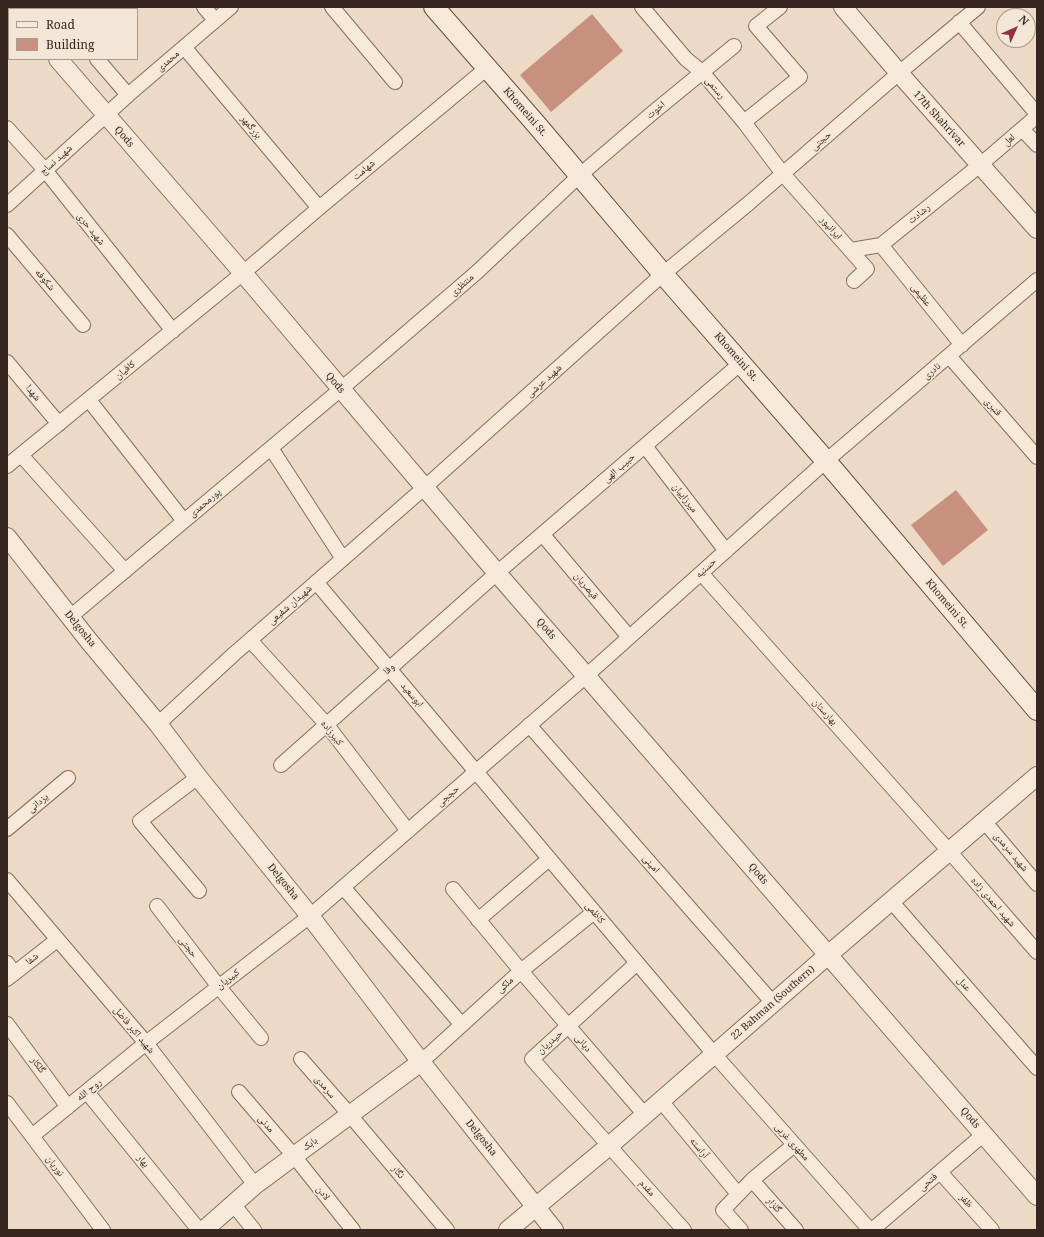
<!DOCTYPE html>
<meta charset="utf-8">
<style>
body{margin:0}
#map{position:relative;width:1044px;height:1237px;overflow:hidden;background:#ecdac7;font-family:"Noto Serif",serif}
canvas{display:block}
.frame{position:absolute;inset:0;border:8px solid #382720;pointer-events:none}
.legend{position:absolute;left:8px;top:8px;width:130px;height:52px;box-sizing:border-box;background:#f4e6d6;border:1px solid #a99a8d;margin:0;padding:5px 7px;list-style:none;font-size:12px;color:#382720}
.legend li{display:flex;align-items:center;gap:8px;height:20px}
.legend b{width:20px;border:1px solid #a99a8d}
.north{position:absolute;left:996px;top:8px;width:40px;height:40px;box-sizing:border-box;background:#f4e6d6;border:1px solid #a99a8d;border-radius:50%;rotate:45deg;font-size:11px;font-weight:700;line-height:16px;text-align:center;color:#382720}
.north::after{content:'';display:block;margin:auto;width:14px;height:18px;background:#923043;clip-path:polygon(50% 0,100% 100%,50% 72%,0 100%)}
</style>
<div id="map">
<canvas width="1044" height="1237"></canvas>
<div class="frame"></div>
<ul class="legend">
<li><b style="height:5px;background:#f7e9da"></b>Road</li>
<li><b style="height:11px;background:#c8907f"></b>Building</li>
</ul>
<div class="north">N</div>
</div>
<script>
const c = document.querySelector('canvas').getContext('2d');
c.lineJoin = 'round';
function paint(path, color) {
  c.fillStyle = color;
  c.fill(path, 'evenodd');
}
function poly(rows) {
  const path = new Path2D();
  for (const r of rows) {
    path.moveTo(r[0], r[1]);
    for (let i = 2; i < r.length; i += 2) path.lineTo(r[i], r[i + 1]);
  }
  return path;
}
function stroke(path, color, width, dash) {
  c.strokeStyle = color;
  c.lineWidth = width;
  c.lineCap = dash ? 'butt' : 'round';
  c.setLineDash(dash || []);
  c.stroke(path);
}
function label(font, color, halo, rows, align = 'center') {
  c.font = font + ' "Noto Serif","Noto Naskh Arabic",serif';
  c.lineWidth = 3.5;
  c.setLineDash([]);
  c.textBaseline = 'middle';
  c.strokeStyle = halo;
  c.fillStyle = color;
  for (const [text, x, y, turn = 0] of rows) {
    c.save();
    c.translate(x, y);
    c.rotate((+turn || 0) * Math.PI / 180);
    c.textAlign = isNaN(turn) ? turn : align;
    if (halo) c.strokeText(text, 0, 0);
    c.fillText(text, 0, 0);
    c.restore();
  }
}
paint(poly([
 [592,14,623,51,551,112,520,75],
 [956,490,988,530,943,566,911,525]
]), '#c8907f');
const minor = poly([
 [204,7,215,20],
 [332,7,395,82],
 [642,7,686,59,702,72,744,122,783,174,867,269,854,281],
 [60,9,63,7],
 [959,22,1037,114],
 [184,47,319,208],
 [97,59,128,95],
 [744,122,800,77,756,26,780,7],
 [7,128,45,170,173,331],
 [1022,129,1037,145],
 [7,205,128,95,231,7],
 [7,235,83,325],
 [881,245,962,345],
 [851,250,881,245,980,165,1037,116],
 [949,356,1037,457],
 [7,362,59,424],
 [89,400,184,521],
 [645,446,726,551],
 [271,448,343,559],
 [21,455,125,571],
 [7,466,243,273,319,208,487,68],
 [543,535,629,637],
 [701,573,949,851,1037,952],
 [316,582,714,1054,870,1230],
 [70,617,341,389,476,273,580,175,650,115,734,46],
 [250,640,327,725,408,831],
 [158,724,234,654,424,488,663,274,749,203,899,73,978,7],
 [529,725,773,1003],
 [281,765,497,573,741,363],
 [198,777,140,821,199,891],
 [984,821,1037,884],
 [7,829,68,778],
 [7,880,146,1043,255,1185],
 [343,887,462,1025],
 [453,889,521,971,645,1115],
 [891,901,1037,1068],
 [157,906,219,987,261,1038],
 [478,920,549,859],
 [7,963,14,973],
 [637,963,532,1059,684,1230],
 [7,979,57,940],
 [7,1024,68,1107],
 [301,1059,350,1115,447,1230],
 [421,1062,521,971,594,912],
 [87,1092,199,1230],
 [239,1092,294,1156,353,1230],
 [661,1101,738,1194],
 [7,1103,103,1230],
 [32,1136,146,1043,310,916,586,676,826,461,1037,280],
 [940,1172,992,1230],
 [752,1180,796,1230],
 [233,1204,254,1230],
 [741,1230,723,1210,752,1180,794,1145],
 [872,1230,984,1134]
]);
const tertiary = poly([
 [14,7,16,9],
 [843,7,899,73,1037,229],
 [58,59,243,273,497,573,1037,1196],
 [7,537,89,641,158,724,198,777,310,916,421,1062,554,1230],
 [204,1230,255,1185,421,1062],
 [508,1230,609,1146,828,955,1037,776]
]);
const secondary = poly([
 [434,7,536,124,663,274,826,461,1037,710]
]);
stroke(minor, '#876c5d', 16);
stroke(tertiary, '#876c5d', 20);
stroke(secondary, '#694d40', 22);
stroke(minor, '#f7e9da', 14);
stroke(tertiary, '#f7e9da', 18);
stroke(secondary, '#f7e9da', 20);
label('10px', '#382720', '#f4e6d6', [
 ["محمدی",168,61,-41],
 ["رستمی",715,88,50],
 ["اخوت",656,110,-40],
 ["Khomeini St.",525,112,49],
 ["17th Shahrivar",939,119,48],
 ["بزرگمهر",251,127,50],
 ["Qods",124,137,49],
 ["لعل",1009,140,-41],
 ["حجتی",821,141,-41],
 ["شهید نساج",56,160,-42],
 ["شهامت",364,170,-40],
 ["رشادت",919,214,-39],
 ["ایرانپور",831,228,48],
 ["شهید حری",91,229,51],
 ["شکوفه",45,280,49],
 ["منتظری",462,285,-41],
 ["عظیمی",921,295,51],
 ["Khomeini St.",736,357,49],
 ["کافیان",125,370,-39],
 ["نادری",932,371,-40],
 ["شهید عرشی",544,381,-42],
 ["Qods",335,383,50],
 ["شهدا",33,393,50],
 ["قنبری",993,407,49],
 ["حبیب الهی",619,468,-41],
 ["میرزاییان",685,498,52],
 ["پورمحمدی",205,503,-40],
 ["حسنیه",706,568,-42],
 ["قیصریان",586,586,50],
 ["Khomeini St.",947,604,50],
 ["شهیدان شفیعی",290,605,-41],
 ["Delgosha",80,629,51],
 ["Qods",546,629,49],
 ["وفا",389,669,-42],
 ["ابوسعید",412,695,50],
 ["بهارستان",825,712,48],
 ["کبیرزاده",332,733,51],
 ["حججی",448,796,-41],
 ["یزدانی",38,803,-40],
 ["شهید سرمدی",1011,852,50],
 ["امینی",651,864,49],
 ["Qods",758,874,49],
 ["Delgosha",283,882,51],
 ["شهید احمدی زاده",993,902,49],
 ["کاظمی",595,913,50],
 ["حجتی",188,947,52],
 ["شفا",32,959,-38],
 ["کبیریان",228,979,-38],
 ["عدل",964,984,49],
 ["ملکی",505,985,-42],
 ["22 Bahman (Southern)",773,1003,-41],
 ["شهید اکبر فاضل",134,1030,50],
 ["حیدریان",550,1042,-42],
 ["دیانی",583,1043,49],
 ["گلکار",38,1065,53],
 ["سرمدی",325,1087,49],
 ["روح الله",89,1090,-39],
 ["Qods",970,1118,49],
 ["مدنی",266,1124,50],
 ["Delgosha",481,1138,51],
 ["مطهری غربی",792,1142,48],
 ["بابک",310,1144,-36],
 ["آراسته",699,1148,51],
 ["بهار",143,1161,51],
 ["نوریان",55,1166,53],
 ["نگار",398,1172,50],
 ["فتحی",928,1182,-41],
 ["مقدم",647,1188,48],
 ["لادن",323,1193,51],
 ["ظفر",966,1201,48],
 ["گلزار",774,1205,49]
]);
</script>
